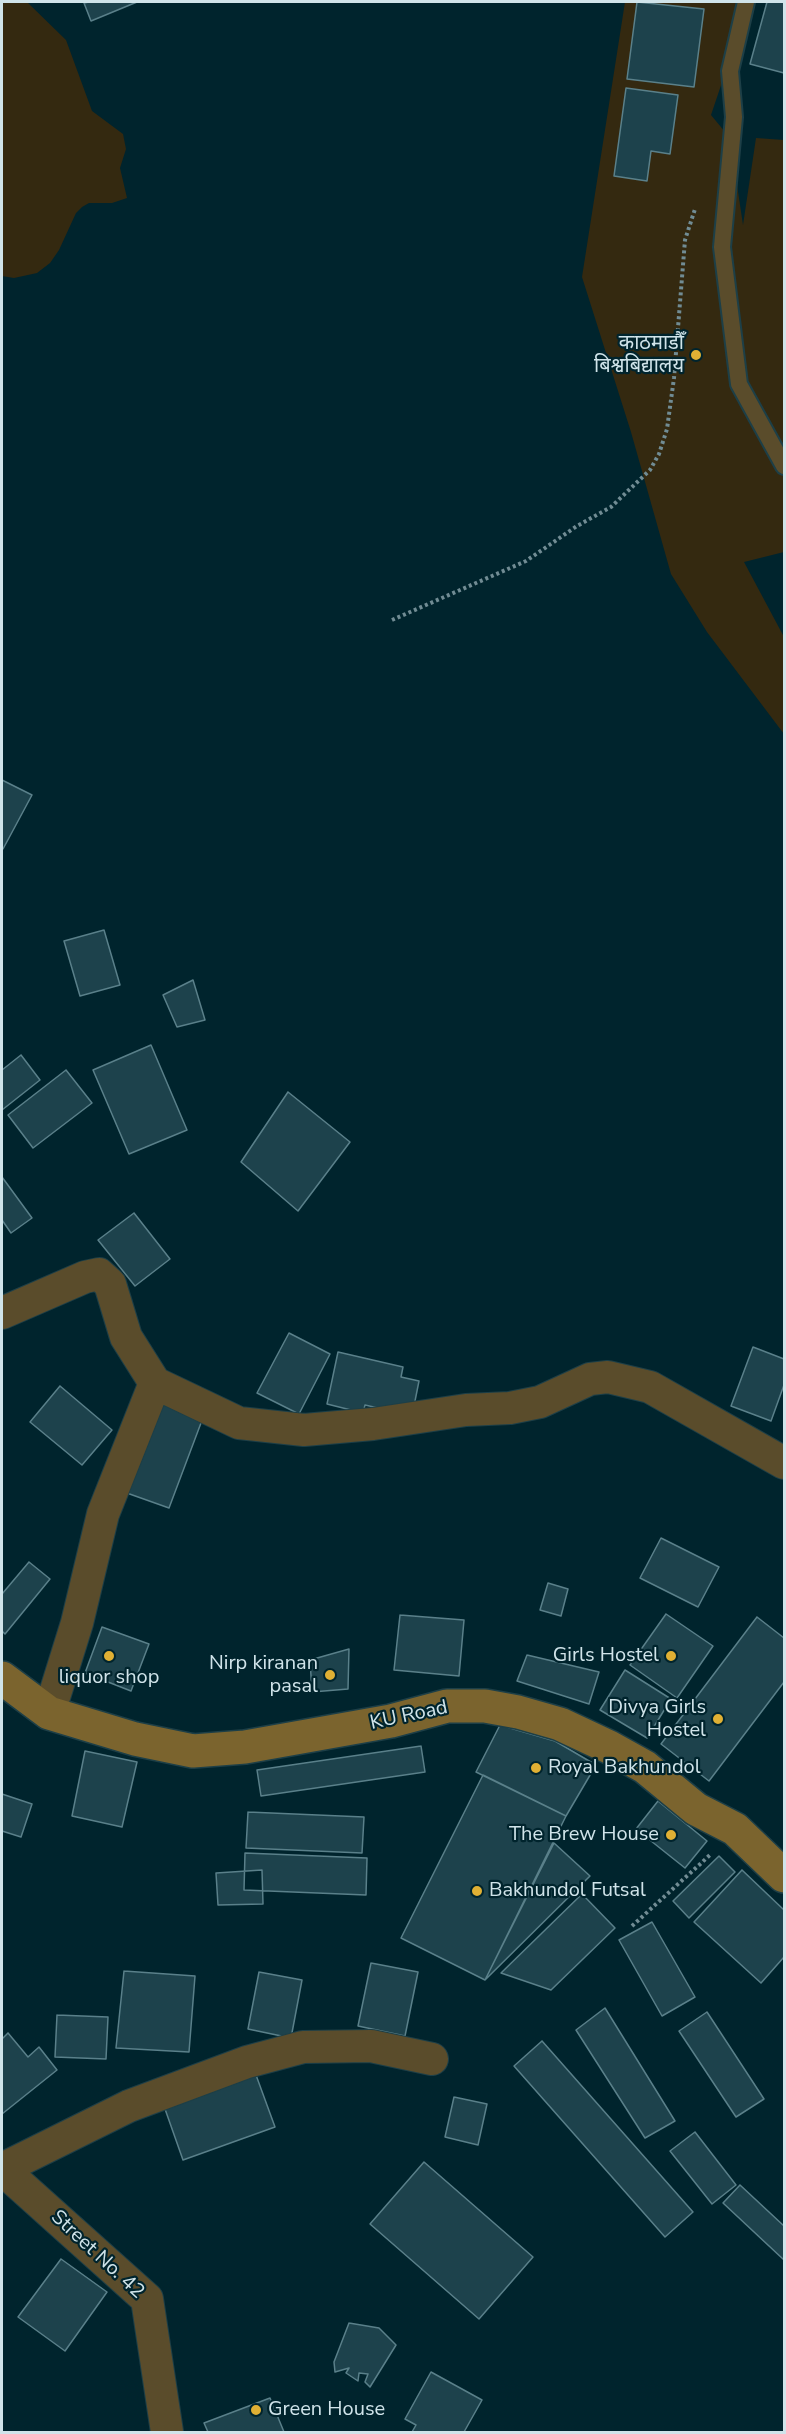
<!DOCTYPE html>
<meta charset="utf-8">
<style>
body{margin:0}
#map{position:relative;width:786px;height:2434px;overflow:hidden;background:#00242d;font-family:"Nunito Sans",sans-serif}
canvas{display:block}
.frame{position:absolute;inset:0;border:3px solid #d0e4ea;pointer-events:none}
</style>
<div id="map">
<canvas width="786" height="2434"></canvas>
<div class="frame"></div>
</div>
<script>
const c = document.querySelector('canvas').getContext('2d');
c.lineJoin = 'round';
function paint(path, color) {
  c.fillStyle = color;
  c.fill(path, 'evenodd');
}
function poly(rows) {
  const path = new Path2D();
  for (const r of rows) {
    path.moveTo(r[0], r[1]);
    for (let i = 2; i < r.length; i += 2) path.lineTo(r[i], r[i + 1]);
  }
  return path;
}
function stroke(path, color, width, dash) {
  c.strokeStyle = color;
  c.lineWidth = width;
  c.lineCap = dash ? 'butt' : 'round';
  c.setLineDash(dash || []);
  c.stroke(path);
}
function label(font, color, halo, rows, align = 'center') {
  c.font = font + ' "Nunito Sans","Noto Sans Devanagari",sans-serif';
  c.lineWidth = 4.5;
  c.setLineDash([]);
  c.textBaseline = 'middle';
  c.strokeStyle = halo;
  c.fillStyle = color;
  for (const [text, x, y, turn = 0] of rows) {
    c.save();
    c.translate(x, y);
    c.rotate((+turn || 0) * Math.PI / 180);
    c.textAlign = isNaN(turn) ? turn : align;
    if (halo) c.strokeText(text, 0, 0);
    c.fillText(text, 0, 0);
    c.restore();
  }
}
paint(poly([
 [2,2,27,2,66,40,92,111,123,134,126,149,120,168,127,198,112,203,89,203,82,207,76,213,59,250,50,263,37,273,14,278,2,276],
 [625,2,749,2,711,115,730,138,743,225,756,138,784,140,784,552,744,562,784,637,784,734,707,632,671,574,631,432,582,277]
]), '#342910');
const building = poly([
 [89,2,137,2,91,21,84,3,89,2],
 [637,2,704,9,694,87,627,79,637,2],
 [767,2,784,2,784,73,750,64,767,2],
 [626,88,678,95,670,154,651,151,647,181,614,176,626,88],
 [2,780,32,795,3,849,2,848,2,780],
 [104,930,120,985,80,996,64,941,104,930],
 [193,980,205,1020,177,1027,163,995,193,980],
 [151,1045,187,1130,129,1154,93,1070,151,1045],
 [21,1055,40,1080,2,1110,2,1070,21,1055],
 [66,1070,92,1103,33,1148,8,1115,66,1070],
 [288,1092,350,1142,298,1211,241,1162,288,1092],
 [2,1177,32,1218,11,1233,2,1220,2,1177],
 [134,1213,170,1259,135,1286,98,1240,134,1213],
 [289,1333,330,1354,299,1414,257,1393,289,1333],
 [753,1347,784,1359,784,1385,771,1421,731,1406,753,1347],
 [338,1352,403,1367,401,1377,419,1381,413,1411,391,1411,365,1405,363,1413,327,1404,338,1352],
 [60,1386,112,1430,82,1465,30,1422,60,1386],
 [159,1399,204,1415,169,1508,124,1492,159,1399],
 [661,1538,719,1567,698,1607,640,1578,661,1538],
 [29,1562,50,1579,5,1634,2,1631,2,1594,29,1562],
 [548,1583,568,1589,561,1616,540,1610,548,1583],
 [666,1614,713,1646,677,1698,630,1665,666,1614],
 [400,1615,464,1620,459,1676,394,1670,400,1615],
 [757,1617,784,1638,784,1682,709,1781,661,1744,757,1617],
 [102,1627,149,1644,131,1691,85,1673,102,1627],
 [349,1649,348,1689,312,1692,310,1660,349,1649],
 [527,1655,599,1672,589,1704,517,1681,527,1655],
 [625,1670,671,1699,647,1738,600,1710,625,1670],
 [500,1725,555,1741,596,1765,566,1816,476,1772,500,1725],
 [421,1746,425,1772,261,1796,257,1770,421,1746],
 [85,1751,137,1762,122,1827,72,1816,85,1751],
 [483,1775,566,1816,485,1980,401,1938,483,1775],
 [2,1794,32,1804,21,1837,2,1831,2,1794],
 [658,1801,707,1841,685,1868,636,1829,658,1801],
 [248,1812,364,1817,362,1853,246,1848,248,1812],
 [554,1843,590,1876,485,1980,554,1843],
 [245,1853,367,1858,366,1895,244,1890,245,1853],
 [719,1856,735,1872,689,1918,673,1901,719,1856],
 [262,1870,263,1904,218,1905,216,1873,262,1870],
 [742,1870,784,1910,784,1957,761,1983,694,1922,742,1870],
 [582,1894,615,1928,551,1990,501,1973,582,1894],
 [652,1922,695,1997,662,2016,619,1940,652,1922],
 [371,1963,418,1972,405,2036,358,2026,371,1963],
 [124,1971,195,1976,189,2052,116,2048,124,1971],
 [259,1972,302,1980,291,2038,248,2029,259,1972],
 [605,2008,675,2121,645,2138,576,2030,605,2008],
 [707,2012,764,2099,736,2117,679,2031,707,2012],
 [57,2015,108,2017,106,2059,55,2057,57,2015],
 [8,2033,28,2057,39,2047,57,2070,2,2114,2,2039,8,2033],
 [542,2041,693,2212,665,2237,514,2066,542,2041],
 [256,2075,275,2127,183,2160,165,2109,256,2075],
 [454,2097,487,2104,478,2145,445,2137,454,2097],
 [695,2132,736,2185,712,2204,670,2151,695,2132],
 [424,2162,533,2257,479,2319,370,2224,424,2162],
 [740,2185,784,2226,784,2260,723,2203,740,2185],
 [61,2259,107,2292,65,2351,18,2317,61,2259],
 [349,2323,379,2328,396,2345,370,2387,365,2382,368,2374,359,2373,358,2381,346,2373,349,2368,335,2372,334,2362,349,2323],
 [431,2372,482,2400,464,2432,412,2432,416,2425,405,2419,431,2372],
 [270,2398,284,2432,208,2432,204,2423,270,2398]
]);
paint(building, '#1d424c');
stroke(building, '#5a808a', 1.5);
const lane = poly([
 [746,2,730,71,734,117,722,247,739,384,784,466]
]);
const street = poly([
 [2,1313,85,1277,99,1274,110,1284,126,1337,155,1383,239,1423,304,1430,373,1424,466,1410,510,1408,540,1402,590,1379,608,1377,650,1387,784,1463],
 [49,1713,77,1623,103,1514,155,1383],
 [2,2169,129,2106,247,2062,303,2047,371,2046,432,2059],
 [2,2169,147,2299,167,2432]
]);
const secondary = poly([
 [2,1678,49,1713,135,1739,193,1751,245,1747,391,1721,447,1706,485,1706,518,1712,560,1724,609,1747,645,1767,696,1809,735,1829,784,1876]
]);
stroke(lane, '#1d3f47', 20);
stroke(street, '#1d3f47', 34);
stroke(secondary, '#1d3f47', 36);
stroke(poly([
 [392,620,526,561,577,526,611,507,650,470,659,454,667,429,674,378,685,240,695,209],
 [632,1926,710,1855]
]), '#718c94', 4, [3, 3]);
stroke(lane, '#5a4c2b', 16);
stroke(street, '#5a4c2b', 32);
stroke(secondary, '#7b642e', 33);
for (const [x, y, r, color] of [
 [696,355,6,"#e0b034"],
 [109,1656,6,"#e0b034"],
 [671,1656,6,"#e0b034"],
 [330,1675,6,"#e0b034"],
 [718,1719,6,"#e0b034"],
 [536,1768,6,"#e0b034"],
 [671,1835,6,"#e0b034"],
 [477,1891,6,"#e0b034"],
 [256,2410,6,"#e0b034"]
]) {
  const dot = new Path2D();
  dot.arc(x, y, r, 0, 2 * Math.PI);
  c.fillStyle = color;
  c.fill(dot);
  stroke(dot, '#00242d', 2);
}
label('20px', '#d0e4ea', '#00242d', [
 ["काठमाडौँ",684,344],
 ["बिश्वबिद्यालय",684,367],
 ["Girls Hostel",659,1656],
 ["Nirp kiranan",318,1664],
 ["pasal",318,1687],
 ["liquor shop",109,1678,"center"],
 ["Divya Girls",706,1708],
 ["Hostel",706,1731],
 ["Royal Bakhundol",548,1768,"left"],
 ["The Brew House",659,1835],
 ["Bakhundol Futsal",489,1891,"left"],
 ["Green House",268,2410,"left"]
], 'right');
label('20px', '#d0e4ea', '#00242d', [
 ["KU Road",409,1716,-12],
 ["Street No. 42",97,2255,43]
]);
</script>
